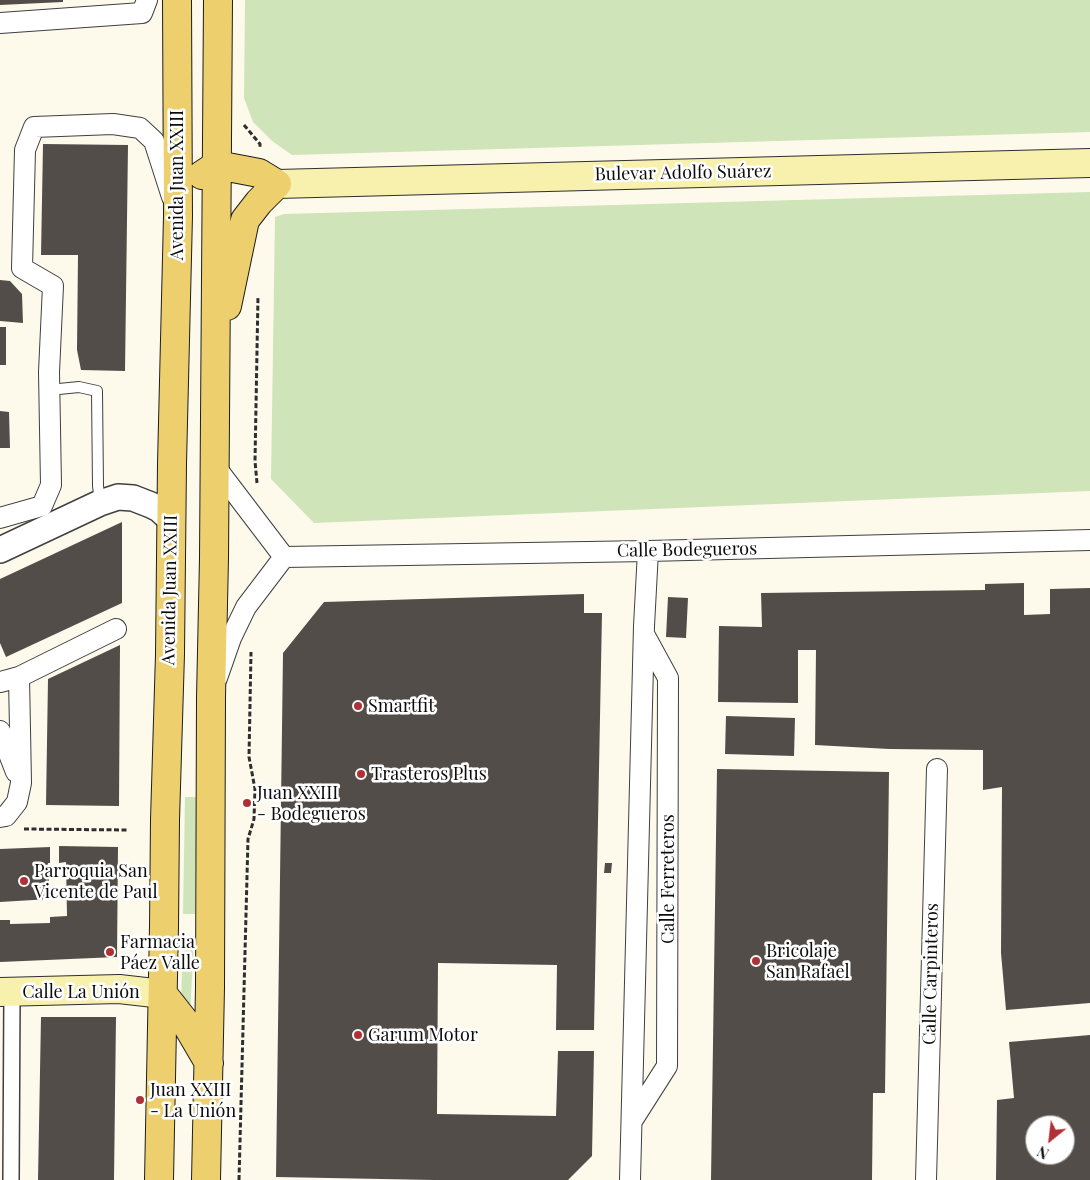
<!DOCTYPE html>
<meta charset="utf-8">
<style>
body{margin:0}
#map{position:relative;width:1090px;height:1180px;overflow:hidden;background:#fdfaec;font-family:"Playfair Display",serif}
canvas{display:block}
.north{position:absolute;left:1025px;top:1115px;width:50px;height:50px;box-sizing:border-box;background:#fff;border:1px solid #9e9e9e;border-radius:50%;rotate:209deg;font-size:14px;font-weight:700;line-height:20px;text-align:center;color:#0c0c0c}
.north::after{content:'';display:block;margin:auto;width:18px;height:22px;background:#af3035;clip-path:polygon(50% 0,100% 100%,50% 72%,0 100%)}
</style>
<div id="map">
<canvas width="1090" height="1180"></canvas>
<div class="north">N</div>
</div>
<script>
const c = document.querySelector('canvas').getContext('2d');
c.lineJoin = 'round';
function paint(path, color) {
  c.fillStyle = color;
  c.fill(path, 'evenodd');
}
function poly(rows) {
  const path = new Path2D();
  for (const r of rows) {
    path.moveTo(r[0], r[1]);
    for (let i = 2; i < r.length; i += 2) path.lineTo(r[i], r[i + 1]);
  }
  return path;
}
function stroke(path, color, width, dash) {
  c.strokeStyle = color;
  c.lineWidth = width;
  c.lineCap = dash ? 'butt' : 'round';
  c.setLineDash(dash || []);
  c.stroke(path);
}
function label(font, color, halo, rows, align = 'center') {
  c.font = font + ' "Playfair Display",serif';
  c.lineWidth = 5;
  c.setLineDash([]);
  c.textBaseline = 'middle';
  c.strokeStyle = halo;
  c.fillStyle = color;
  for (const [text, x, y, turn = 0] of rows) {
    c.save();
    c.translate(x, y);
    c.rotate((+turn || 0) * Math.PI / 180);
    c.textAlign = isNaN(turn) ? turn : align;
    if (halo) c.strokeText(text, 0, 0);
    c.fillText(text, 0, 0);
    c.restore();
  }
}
paint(poly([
 [245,0,1090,0,1090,132,292,155,272,141,253,122,244,98],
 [1090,192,1090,491,314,523,271,479,275,217,284,214],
 [185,797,197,797,195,914,183,914],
 [183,938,194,938,190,1015,181,1002]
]), '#cfe4b9');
paint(poly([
 [0,0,63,0,63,2,0,5],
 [43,144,128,145,125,371,81,370,77,350,78,255,41,255],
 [0,280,10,281,22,294,23,323,0,321],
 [0,327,6,327,6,365,0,365],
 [0,411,9,412,10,448,0,448],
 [122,522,122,603,6,657,0,643,0,579],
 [1024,583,1024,615,1050,614,1050,589,1090,588,1090,1003,1006,1010,1001,953,1002,787,983,790,983,750,889,749,815,745,816,650,798,650,798,703,718,702,719,626,762,627,761,593,985,590,985,584],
 [584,594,584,613,602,613,594,1030,556,1030,557,965,438,963,437,1114,556,1116,558,1051,594,1051,592,1156,568,1180,434,1180,276,1177,283,653,324,602],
 [668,597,688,598,686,638,666,637],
 [120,645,119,806,46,805,48,679],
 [726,716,795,718,794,756,725,754],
 [717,769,889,772,885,1093,873,1093,872,1180,711,1180],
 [59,846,118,847,117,957,0,962,0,920,10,920,10,924,50,923,50,917,67,916,66,862,59,863],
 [50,847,50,863,48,863,50,899,0,902,0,849],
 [605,863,612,863,611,873,604,873],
 [41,1017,116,1017,114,1180,38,1180],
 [1090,1035,1090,1180,996,1180,997,1100,1014,1098,1009,1042],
 [1035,1125,1065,1125,1065,1155,1035,1155]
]), '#534d49');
const service = poly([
 [49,390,79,387,97,391,98,486,100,502]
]);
const pedestrian = poly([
 [11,1180,12,992]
]);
const minor = poly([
 [0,23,142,13,147,0],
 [214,465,284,557],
 [0,518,42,506,51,485,49,372,53,286,22,268,25,150,34,127,113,124,140,128,154,141,172,197],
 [284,557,648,551,1090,540],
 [217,678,231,638,246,607,284,557],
 [0,682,19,677,116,629],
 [0,731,16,772],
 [0,817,6,816,17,802,21,783,19,677],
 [632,1121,667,1066,668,678,644,634],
 [630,1180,644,626,648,551],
 [926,1180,937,769]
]);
const tertiary = poly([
 [0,550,100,503,118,497,133,498,151,505,159,509,171,520]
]);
const secondary = poly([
 [277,184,1090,163],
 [0,992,119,989,163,994]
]);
const primary = poly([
 [202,175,217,165,259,173,277,184,259,202,245,220,227,306],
 [163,994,185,1022,209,1063],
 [159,1180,164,926,165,820,170,654,172,464,178,216,177,0],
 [206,1180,210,988,211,697,214,558,218,0]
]);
stroke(service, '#3f3f3f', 12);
stroke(pedestrian, '#3f3f3f', 18);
stroke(minor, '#3f3f3f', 22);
stroke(tertiary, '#3f3f3f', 28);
stroke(secondary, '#2e2e2e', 30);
stroke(primary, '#1d1d1d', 30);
stroke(poly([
 [244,125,260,144,260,148],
 [257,483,255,461,258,296],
 [24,829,127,830],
 [239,1180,248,839,254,819,255,789,249,757,251,652]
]), '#2e2e2e', 3, [5, 2.5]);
stroke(service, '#fff', 10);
stroke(pedestrian, '#fff', 15);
stroke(minor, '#fff', 20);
stroke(tertiary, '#fff', 25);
stroke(secondary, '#f8f0ad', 28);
stroke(primary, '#edcf6d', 28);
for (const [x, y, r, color] of [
 [358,706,5,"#af3035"],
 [361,774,5,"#af3035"],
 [247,803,5,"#af3035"],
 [24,881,5,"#af3035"],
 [110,952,5,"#af3035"],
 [756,961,5,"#af3035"],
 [358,1035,5,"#af3035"],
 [140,1100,5,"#af3035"]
]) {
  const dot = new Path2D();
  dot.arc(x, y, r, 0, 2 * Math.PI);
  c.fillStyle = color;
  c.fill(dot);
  stroke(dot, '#fff', 2);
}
label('18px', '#0c0c0c', '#fff', [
 ["Bulevar Adolfo Suárez",683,173,-1],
 ["Avenida Juan XXIII",177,185,-90],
 ["Calle Bodegueros",687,550,-1],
 ["Avenida Juan XXIII",170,590,-89],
 ["Calle Ferreteros",668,879,-90],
 ["Calle Carpinteros",931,974,-89],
 ["Calle La Unión",81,992]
]);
label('18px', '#0c0c0c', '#fff', [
 ["Smartfit",368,706],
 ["Trasteros Plus",371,774],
 ["Juan XXIII",257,793],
 ["- Bodegueros",257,814],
 ["Parroquia San",34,871],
 ["Vicente de Paul",34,892],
 ["Farmacia",120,942],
 ["Páez Valle",120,963],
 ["Bricolaje",766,951],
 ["San Rafael",766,972],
 ["Garum Motor",368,1035],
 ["Juan XXIII",150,1090],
 ["- La Unión",150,1111]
], 'left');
</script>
